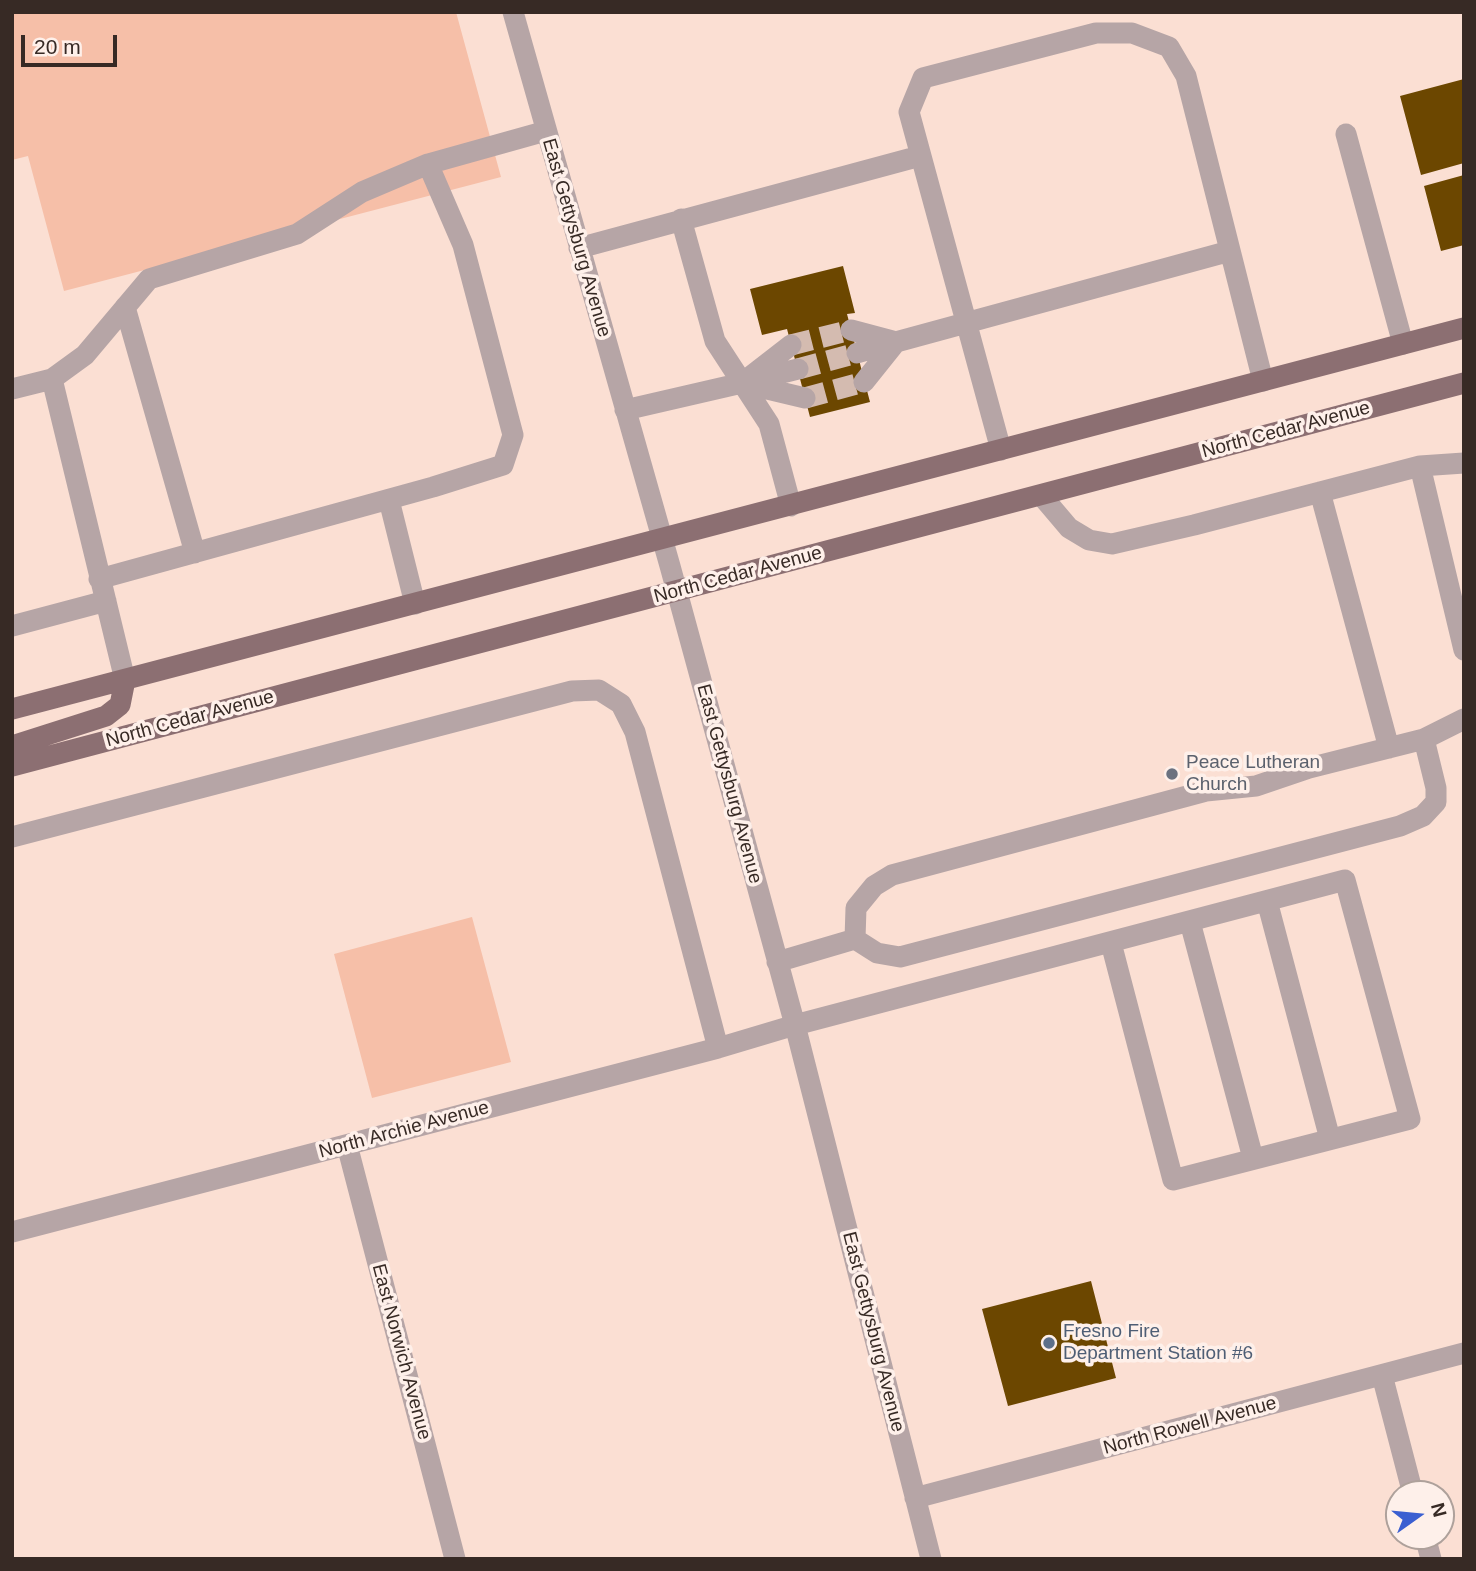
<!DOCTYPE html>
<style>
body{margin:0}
#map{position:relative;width:1476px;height:1571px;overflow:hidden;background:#fbdfd3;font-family:Helvetica,sans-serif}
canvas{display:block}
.frame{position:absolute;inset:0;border:14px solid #372a25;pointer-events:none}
.north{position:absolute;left:1385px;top:1480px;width:70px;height:70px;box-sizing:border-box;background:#fef0ea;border:2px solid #aea19b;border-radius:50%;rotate:75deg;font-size:19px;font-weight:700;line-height:28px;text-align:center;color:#372a25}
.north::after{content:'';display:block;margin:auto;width:24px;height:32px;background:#3b5fd1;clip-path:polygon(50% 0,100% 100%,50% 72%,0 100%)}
.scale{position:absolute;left:21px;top:35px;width:96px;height:32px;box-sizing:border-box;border:4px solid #372a25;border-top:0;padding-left:9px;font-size:21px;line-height:24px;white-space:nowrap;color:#372a25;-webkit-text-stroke:5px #fef0ea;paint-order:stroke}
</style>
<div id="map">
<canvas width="1476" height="1571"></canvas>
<div class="frame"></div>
<div class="north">N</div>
<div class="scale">20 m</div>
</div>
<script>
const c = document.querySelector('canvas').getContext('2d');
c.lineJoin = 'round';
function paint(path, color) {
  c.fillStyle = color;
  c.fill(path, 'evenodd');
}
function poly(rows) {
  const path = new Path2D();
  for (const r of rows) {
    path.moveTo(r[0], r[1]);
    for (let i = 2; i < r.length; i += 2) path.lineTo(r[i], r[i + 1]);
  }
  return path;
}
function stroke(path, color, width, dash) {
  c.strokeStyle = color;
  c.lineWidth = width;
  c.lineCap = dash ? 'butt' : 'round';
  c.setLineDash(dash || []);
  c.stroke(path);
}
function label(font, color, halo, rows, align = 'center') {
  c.font = font + ' Helvetica,sans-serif';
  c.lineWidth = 7;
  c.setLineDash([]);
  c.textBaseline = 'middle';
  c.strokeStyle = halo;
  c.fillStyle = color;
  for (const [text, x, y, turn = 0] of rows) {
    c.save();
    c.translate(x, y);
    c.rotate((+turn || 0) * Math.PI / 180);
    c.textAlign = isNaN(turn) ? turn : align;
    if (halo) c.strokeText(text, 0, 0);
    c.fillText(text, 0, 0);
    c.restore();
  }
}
paint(poly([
 [12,12,456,12,501,177,64,291,28,156,12,160],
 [472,917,511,1062,372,1098,334,954]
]), '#f6bfa8');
paint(poly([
 [1464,79,1464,163,1421,175,1400,96],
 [1464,175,1464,245,1441,251,1424,186],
 [843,266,855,313,847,314,870,402,810,417,787,329,762,335,750,289],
 [1091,1281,1116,1378,1008,1406,982,1309]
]), '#6c4700');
stroke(poly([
 [791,345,851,330],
 [798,369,857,353],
 [805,398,864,382]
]), '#d4bbb0', 21, [21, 10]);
stroke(poly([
 [513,12,670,566,795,1025,931,1559],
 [1346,134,1403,344],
 [681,219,715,341,769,424,791,506],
 [579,248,920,156],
 [125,307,195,553],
 [851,330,896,342,857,353],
 [798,369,742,383,805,398],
 [52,379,125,680],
 [864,382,896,342,1230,251],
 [12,389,52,379,85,355,149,279,297,234,362,192,428,164,546,131],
 [625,410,742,383,791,345],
 [1001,450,909,112,923,78,1096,33,1132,33,1169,47,1186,76,1263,381],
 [1420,466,1464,650],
 [1320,492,1389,748],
 [1041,495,1069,528,1089,540,1112,544,1194,525,1420,466,1464,463],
 [389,500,415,604],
 [99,579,433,487,503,465,513,435,463,245,428,164],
 [12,626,106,601],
 [12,837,572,691,599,690,621,704,635,732,718,1048],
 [1267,901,1330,1139],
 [1190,922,1253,1158],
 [855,939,856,908,874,886,892,875,1206,791,1256,786,1309,768,1424,739,1464,719],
 [777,962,855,939,877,953,900,957,1400,826,1423,816,1436,802,1436,788,1424,739],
 [347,1145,455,1559],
 [12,1232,718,1048,795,1025,1345,880,1410,1119,1173,1180,1111,943],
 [1382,1375,1413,1494],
 [915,1498,1464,1353],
 [1425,1536,1431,1559]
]), '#b6a5a6', 21);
stroke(poly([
 [12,709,1464,328],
 [12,746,106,716,120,705,125,680],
 [12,766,1464,383]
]), '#8c6f72', 21);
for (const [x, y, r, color] of [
 [1172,774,7,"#6b7280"],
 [1049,1343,7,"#5c6f8a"]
]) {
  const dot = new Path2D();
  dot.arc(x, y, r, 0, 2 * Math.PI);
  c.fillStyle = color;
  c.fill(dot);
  stroke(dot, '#fef0ea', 2.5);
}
label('19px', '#372a25', '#fef0ea', [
 ["East Gettysburg Avenue",576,238,74],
 ["North Cedar Avenue",1286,430,-15],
 ["North Cedar Avenue",738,575,-15],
 ["North Cedar Avenue",190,719,-15],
 ["East Gettysburg Avenue",729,784,75],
 ["North Archie Avenue",404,1130,-15],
 ["East Gettysburg Avenue",873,1332,76],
 ["East Norwich Avenue",401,1352,75],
 ["North Rowell Avenue",1190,1426,-15]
]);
label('19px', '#5b616d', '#fef0ea', [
 ["Peace Lutheran",1186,763],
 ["Church",1186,785]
], 'left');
label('19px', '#4e5e75', '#fef0ea', [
 ["Fresno Fire",1063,1332],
 ["Department Station #6",1063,1354]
], 'left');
</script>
